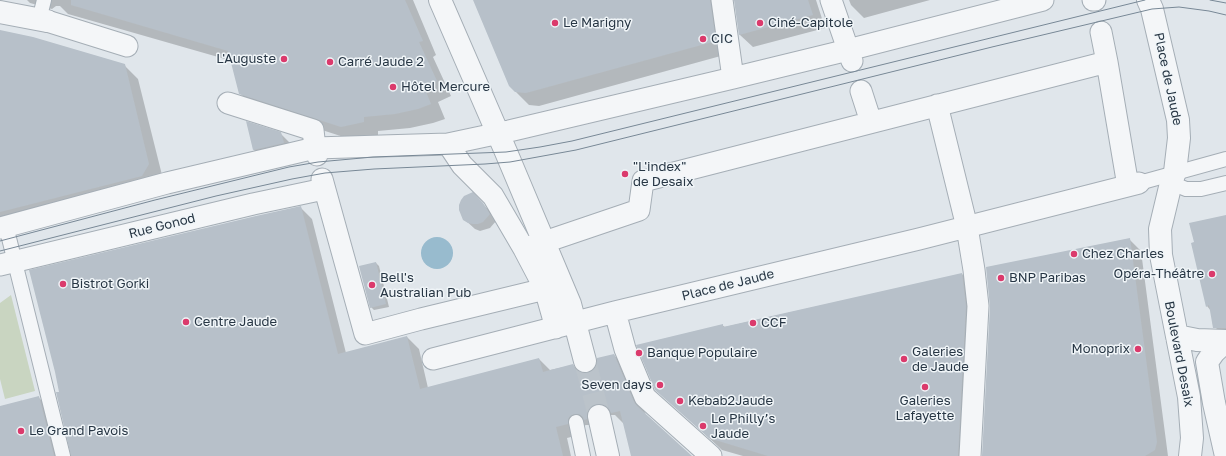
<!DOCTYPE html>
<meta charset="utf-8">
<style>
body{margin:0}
canvas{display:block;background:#e0e6eb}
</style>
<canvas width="1226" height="456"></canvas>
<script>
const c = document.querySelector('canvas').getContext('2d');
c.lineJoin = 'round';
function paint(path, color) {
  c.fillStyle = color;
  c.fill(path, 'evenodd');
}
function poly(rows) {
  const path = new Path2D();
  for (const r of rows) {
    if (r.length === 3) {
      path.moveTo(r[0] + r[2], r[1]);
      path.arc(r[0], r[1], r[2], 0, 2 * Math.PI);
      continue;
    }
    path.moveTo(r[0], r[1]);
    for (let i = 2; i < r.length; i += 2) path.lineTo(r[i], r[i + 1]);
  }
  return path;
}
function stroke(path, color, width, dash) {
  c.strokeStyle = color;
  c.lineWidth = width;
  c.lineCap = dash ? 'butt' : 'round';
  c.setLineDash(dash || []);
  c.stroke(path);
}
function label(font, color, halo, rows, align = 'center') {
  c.font = font + ' "Golos Text",sans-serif';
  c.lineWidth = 3;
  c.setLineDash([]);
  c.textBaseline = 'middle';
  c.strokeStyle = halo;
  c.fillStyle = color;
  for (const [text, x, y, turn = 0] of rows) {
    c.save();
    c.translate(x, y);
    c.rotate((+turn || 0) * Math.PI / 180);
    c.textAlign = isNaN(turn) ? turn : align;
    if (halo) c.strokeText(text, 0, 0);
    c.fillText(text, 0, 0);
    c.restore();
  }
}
paint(poly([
 [11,295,35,391,5,399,0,379,0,303]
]), '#c9d5c1');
paint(poly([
 [437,253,16]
]), '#98bbce');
paint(poly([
 [27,0,413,0,436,55,433,57,451,96,438,102,445,119,433,123,410,128,378,131,378,136,356,141,254,108,240,93,232,61,68,14,60,6,56,6,52,9,30,3],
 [474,0,816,0,825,28,753,47,740,35,735,1,733,0,727,3,728,54,539,106,529,105,516,92],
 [849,0,930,0,864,18,851,5],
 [0,32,124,65,138,79,163,179,0,230],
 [248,123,280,133,290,143,292,152,263,159,254,150],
 [472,194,490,211,496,221,490,228,480,231,475,229,464,219],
 [300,207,312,219,346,353,407,337,419,349,428,388,539,359,550,370,573,365,581,374,588,374,595,370,614,355,625,367,646,415,691,456,632,456,624,424,615,415,608,415,591,425,586,425,581,427,579,435,567,438,571,456,72,456,60,392],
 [1226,216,1226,335,1224,336,1213,325,1211,311,1207,306],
 [1129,239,1141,251,1168,456,983,456],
 [376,263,379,266,389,307,374,310,371,307],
 [962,274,974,286,970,456,743,456,722,450,666,398,722,325,725,327],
 [39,398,51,409,62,456,0,456,0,407]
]), '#0003');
paint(poly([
 [71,0,405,0,423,41,419,42,437,81,424,87,431,104,418,109,395,114,364,117,364,122,341,127,239,94,228,51,71,5],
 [473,0,710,0,716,41,526,93,515,92,509,86],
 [734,0,808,0,813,15,739,35],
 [0,30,33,37,125,64,149,164,142,176,0,212],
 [246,121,281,132,284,143,253,150],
 [473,192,483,203,490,214,483,222,478,224,473,224,468,223,463,220,459,210,459,205,461,200,464,196],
 [301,206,338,354,407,336,420,389,539,358,543,372,573,364,576,370,581,373,588,373,594,370,597,365,597,358,614,354,634,402,637,406,692,456,631,456,620,411,611,413,608,407,603,404,597,404,591,407,587,412,587,419,584,420,583,417,579,414,574,414,570,416,568,419,568,424,556,427,563,456,71,456,56,392,59,392,55,372,29,270,256,216],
 [1226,215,1226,328,1213,328,1209,305,1206,307,1191,243,1194,242,1189,223],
 [1130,238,1157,442,1155,450,1145,456,982,456,990,307,986,267],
 [376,262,386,304,370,308,359,266],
 [962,273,966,306,958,456,768,456,712,439,709,438,655,390,636,345,723,324,723,327],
 [39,396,54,456,0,456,0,406]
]), '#b7c0c9');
stroke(poly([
 [585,361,599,416]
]), '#bbc3ca', 22, [22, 11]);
const service = poly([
 [39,20,44,0],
 [1139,183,1226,159],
 [1171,183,1186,189,1201,189,1226,183],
 [6,226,63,456],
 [576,422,583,456]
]);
const pedestrian = poly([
 [722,0,733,78],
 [831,0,852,61],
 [1093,0,1095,0],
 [47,21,127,46],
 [1101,32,1107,62,1128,186],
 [861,91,871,122],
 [228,103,313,130,315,148,448,144,509,131,733,78,848,50,1043,0],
 [937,105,967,227,974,270,978,306,970,456],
 [448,144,462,165,493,196,524,249],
 [322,179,365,334,421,319,545,289,556,328],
 [0,228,167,183,315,148,317,155],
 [0,265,253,204,324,189],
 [545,289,524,249,639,210,643,181,1107,62],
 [615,312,625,349,645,397,711,456],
 [433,359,615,312,919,239,1139,183]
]);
const minor = poly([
 [1148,0,1152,9,1178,120,1179,138,1175,172,1171,183,1160,229,1161,255,1189,397,1192,438,1190,456],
 [0,12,47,21],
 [1177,336,1197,340,1226,341],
 [1225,342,1214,352,1207,362,1214,403,1226,456]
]);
const tertiary = poly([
 [440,0,506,152,570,304,585,361],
 [599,416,608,456]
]);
stroke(service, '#a5aeb6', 16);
stroke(pedestrian, '#a5aeb6', 23);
stroke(minor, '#a5aeb6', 24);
stroke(tertiary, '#a5aeb6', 24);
stroke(service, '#f4f6f8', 14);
stroke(pedestrian, '#f4f6f8', 21);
stroke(minor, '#f4f6f8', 22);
stroke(tertiary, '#f4f6f8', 22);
stroke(poly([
 [1210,0,1226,3],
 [0,241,155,200,289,167,318,162,373,157,506,152,540,147,572,141,1145,0],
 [0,251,216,196,292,179,325,173,374,169,485,164,510,162,576,150,992,47,1152,9,1179,7,1209,11,1226,15]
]), '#788896', 1);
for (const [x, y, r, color] of [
 [555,23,4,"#db3a6c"],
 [760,23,4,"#db3a6c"],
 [703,39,4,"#db3a6c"],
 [284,59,4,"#db3a6c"],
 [330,62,4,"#db3a6c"],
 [393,87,4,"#db3a6c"],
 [625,174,4,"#db3a6c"],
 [1074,254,4,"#db3a6c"],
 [1212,274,4,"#db3a6c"],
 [1001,278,4,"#db3a6c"],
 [63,284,4,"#db3a6c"],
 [372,285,4,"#db3a6c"],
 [186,322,4,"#db3a6c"],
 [753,323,4,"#db3a6c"],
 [1138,349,4,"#db3a6c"],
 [639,353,4,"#db3a6c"],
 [904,359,4,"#db3a6c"],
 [660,385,4,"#db3a6c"],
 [925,387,4,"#db3a6c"],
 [680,401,4,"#db3a6c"],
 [703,426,4,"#db3a6c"],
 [21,431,4,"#db3a6c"]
]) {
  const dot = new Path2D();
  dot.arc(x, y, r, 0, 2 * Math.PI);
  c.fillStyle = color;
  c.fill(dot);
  stroke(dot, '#f0f5f8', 1.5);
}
label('13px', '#273644', '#f0f5f8', [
 ["Le Marigny",563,23],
 ["Ciné-Capitole",768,23],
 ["CIC",711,39],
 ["L'Auguste",276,59,"right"],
 ["Carré Jaude 2",338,62],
 ["Hôtel Mercure",401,87],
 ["\"L'index\"",633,167],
 ["de Desaix",633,182],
 ["Chez Charles",1082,254],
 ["Opéra-Théâtre",1204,274,"right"],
 ["Bell's",380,278],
 ["Australian Pub",380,293],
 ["BNP Paribas",1009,278],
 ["Bistrot Gorki",71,284],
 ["Centre Jaude",194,322],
 ["CCF",761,323],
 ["Monoprix",1130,349,"right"],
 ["Galeries",912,352],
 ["de Jaude",912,367],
 ["Banque Populaire",647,353],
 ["Seven days",652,385,"right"],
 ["Kebab2Jaude",688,401],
 ["Galeries",925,401,"center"],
 ["Lafayette",925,416,"center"],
 ["Le Philly’s",711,419],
 ["Jaude",711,434],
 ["Le Grand Pavois",29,431]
], 'left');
label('13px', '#273644', '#f0f5f8', [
 ["Place de Jaude",1168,79,78],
 ["Rue Gonod",162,226,-14],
 ["Place de Jaude",728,285,-14],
 ["Boulevard Desaix",1179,354,79]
]);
</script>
